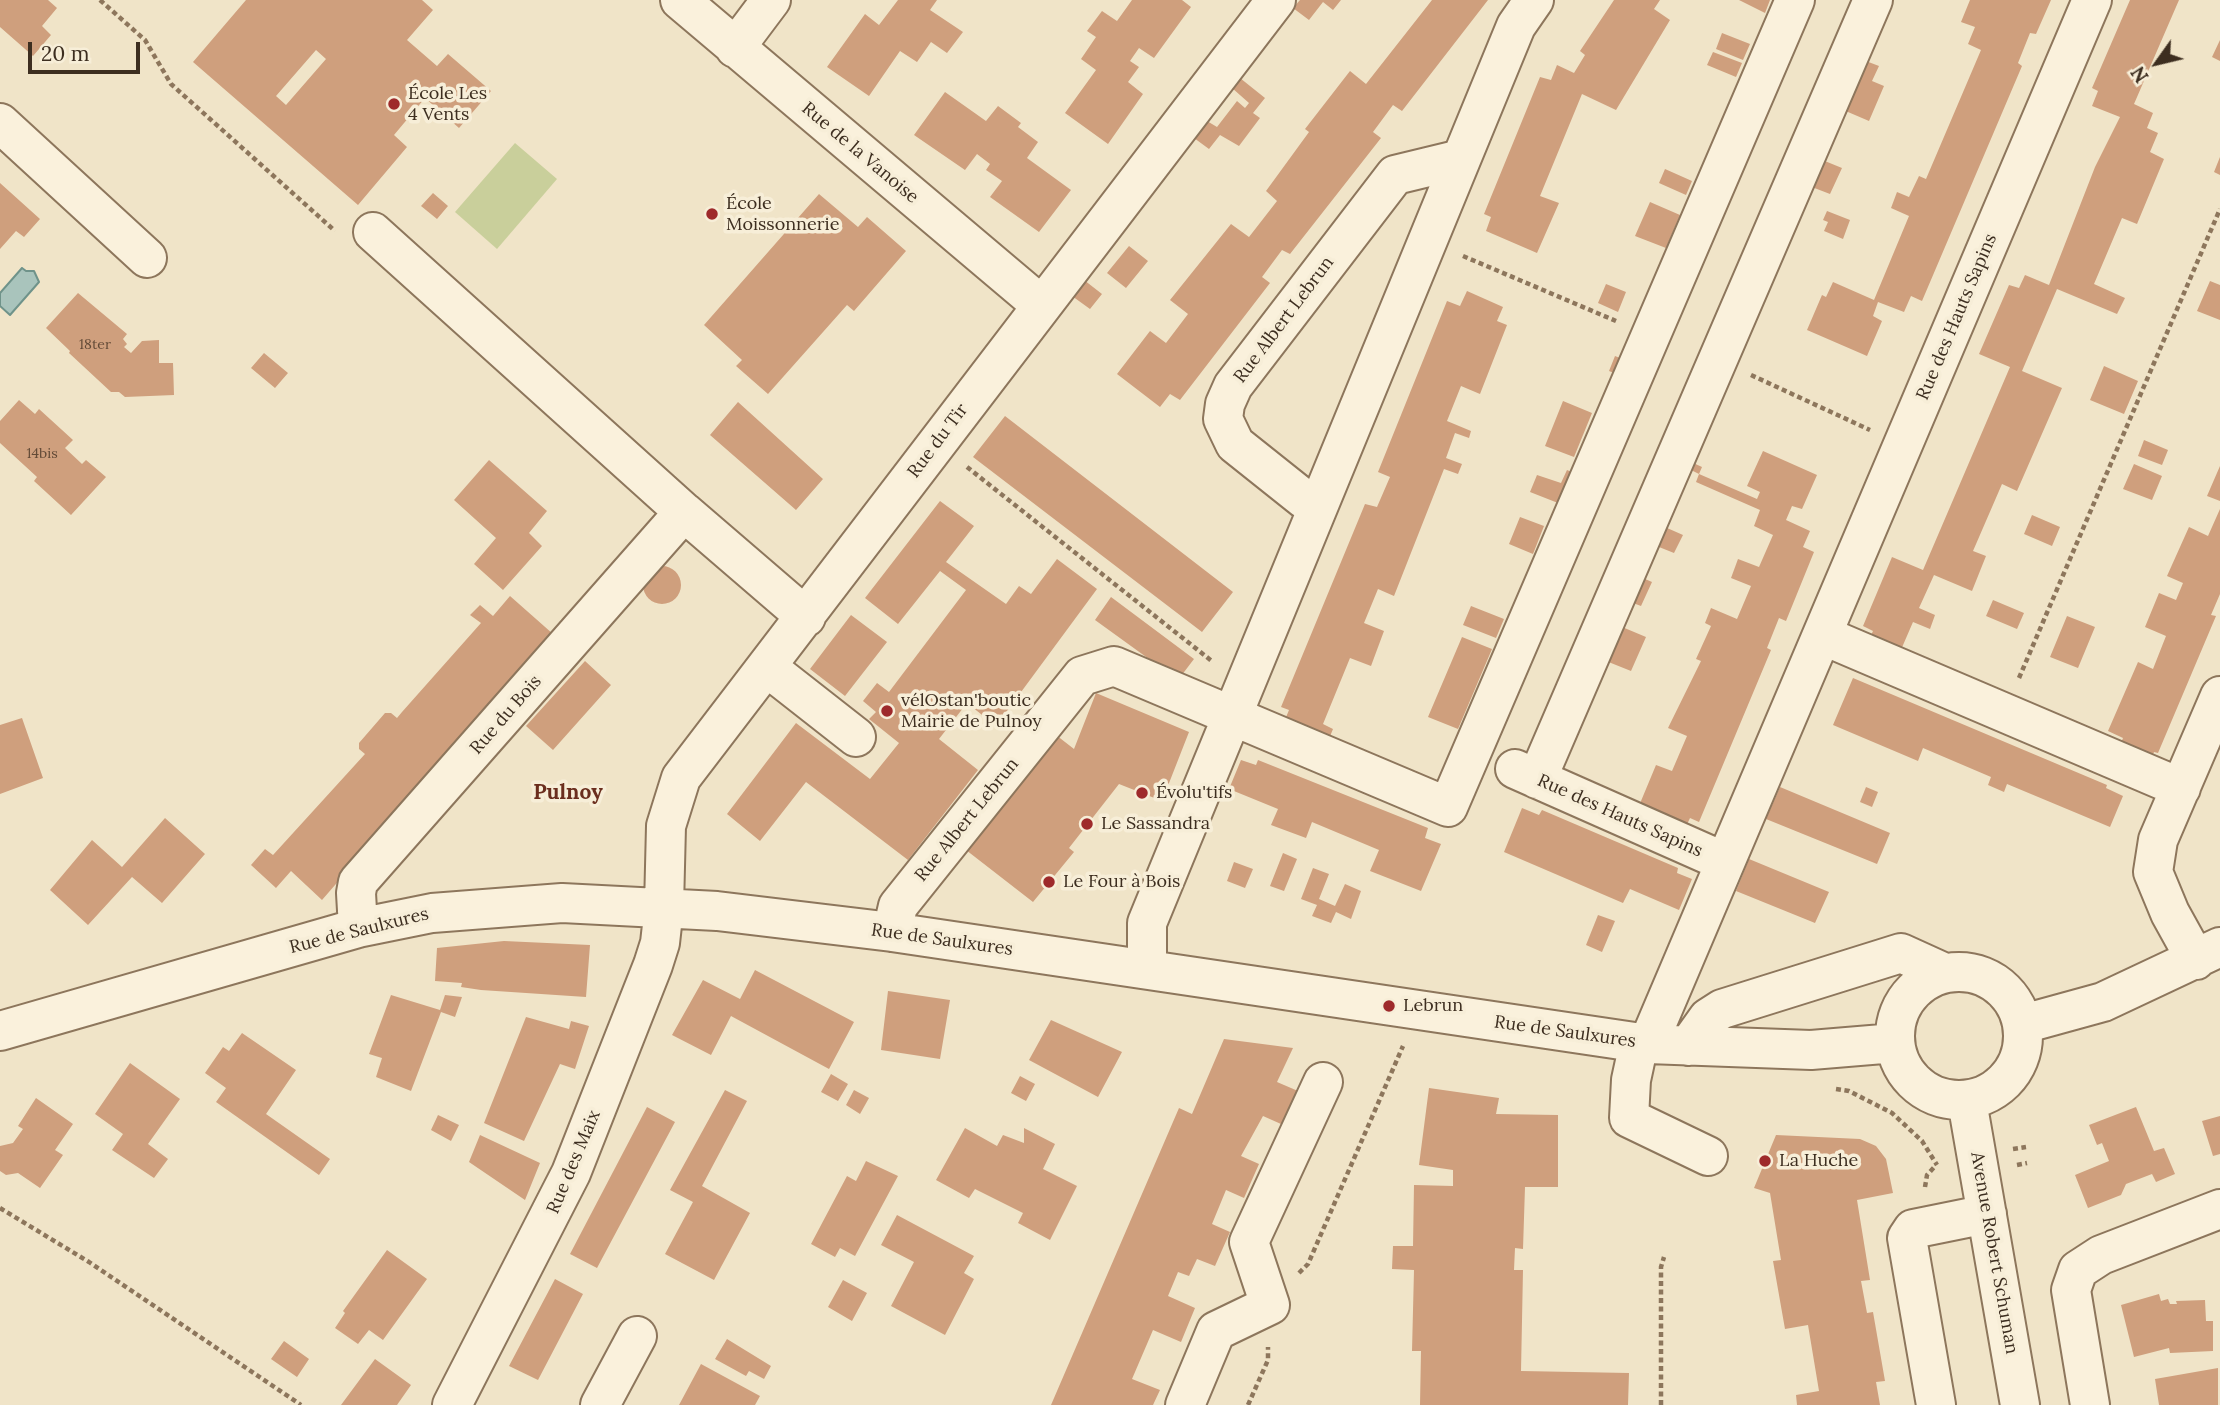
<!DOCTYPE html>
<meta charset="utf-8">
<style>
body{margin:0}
#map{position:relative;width:2220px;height:1405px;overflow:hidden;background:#f0e4c8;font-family:Lora,serif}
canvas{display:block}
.north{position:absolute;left:2122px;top:28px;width:70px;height:70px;-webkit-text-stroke:5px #f7eed8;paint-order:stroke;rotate:236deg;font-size:19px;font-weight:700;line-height:28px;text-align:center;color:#3d2e20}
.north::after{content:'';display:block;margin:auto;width:24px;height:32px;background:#3d2e20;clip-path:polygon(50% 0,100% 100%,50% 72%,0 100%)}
.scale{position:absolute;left:28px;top:42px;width:112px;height:32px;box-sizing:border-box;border:4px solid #3d2e20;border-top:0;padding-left:9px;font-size:21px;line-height:24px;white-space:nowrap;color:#3d2e20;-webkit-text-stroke:5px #f7eed8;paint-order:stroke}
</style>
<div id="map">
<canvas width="2220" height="1405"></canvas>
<div class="north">N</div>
<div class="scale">20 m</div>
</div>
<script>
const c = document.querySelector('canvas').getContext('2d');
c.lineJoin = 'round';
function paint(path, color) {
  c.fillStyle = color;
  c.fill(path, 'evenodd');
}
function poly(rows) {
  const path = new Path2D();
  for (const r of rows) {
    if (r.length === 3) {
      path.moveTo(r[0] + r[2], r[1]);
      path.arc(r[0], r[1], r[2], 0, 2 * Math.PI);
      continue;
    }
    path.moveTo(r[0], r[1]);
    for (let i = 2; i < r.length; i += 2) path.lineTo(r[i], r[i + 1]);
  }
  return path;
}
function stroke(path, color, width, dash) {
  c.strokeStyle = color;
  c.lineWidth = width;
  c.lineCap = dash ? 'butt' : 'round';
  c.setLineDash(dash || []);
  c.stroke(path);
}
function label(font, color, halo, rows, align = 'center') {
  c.font = font + ' Lora,serif';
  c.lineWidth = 7;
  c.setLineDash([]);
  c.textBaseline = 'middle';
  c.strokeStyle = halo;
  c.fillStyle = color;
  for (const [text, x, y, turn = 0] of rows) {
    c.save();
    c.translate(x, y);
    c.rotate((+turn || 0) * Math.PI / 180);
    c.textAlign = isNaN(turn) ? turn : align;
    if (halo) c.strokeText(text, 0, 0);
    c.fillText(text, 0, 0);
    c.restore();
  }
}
paint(poly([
 [515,143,557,179,497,249,455,212]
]), '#c9cf9b');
const water = poly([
 [22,268,26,271,34,271,39,282,10,315,0,306,0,293,22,268]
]);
paint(water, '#a9c4bc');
stroke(water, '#6f938a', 2);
paint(poly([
 [0,0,48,0,57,8,42,26,51,35,33,56,0,27],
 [246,0,422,0,433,10,407,40,437,66,448,54,491,91,459,128,425,98,394,135,407,147,358,205,193,62],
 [316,50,326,59,286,105,276,96],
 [898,0,937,0,930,10,963,32,947,53,931,42,917,62,900,51,869,96,827,67,865,14,879,25],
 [1132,0,1182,0,1191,7,1154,58,1139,48,1130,61,1139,67,1128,82,1143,94,1108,144,1065,113,1096,70,1081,59,1096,37,1087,31,1102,11,1117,21],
 [1300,0,1341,0,1333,10,1323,2,1309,20,1293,8],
 [1432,0,1488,0,1402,111,1393,105,1373,132,1381,138,1290,254,1282,250,1262,277,1270,283,1180,400,1170,394,1160,407,1117,374,1150,331,1166,343,1188,314,1170,300,1231,224,1249,237,1277,201,1266,191,1309,132,1305,129,1350,71,1366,84],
 [1614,0,1660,0,1654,9,1670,20,1616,110,1582,94,1540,196,1559,203,1537,253,1486,231,1491,217,1484,214,1540,77,1551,80,1557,65,1574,73,1585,55,1580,51],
 [1739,0,1770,0,1765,13],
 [1970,0,2051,0,2036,34,2030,33,2018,63,2022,66,1922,301,1911,296,1904,312,1878,302,1873,316,1882,321,1867,356,1807,330,1822,295,1826,297,1833,282,1874,300,1909,216,1891,208,1897,192,1909,197,1919,176,1926,179,1981,50,1968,44,1975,27,1961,22],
 [2130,0,2179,0,2134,104,2153,113,2147,128,2158,133,2150,152,2164,159,2137,224,2122,218,2094,284,2125,298,2117,314,2057,289,2022,371,2062,388,2017,491,2002,484,1973,551,1986,556,1972,591,1934,575,1919,608,1935,615,1930,629,1913,622,1897,659,1866,646,1873,631,1863,626,1892,557,1923,570,2010,367,1979,354,2009,285,2019,288,2025,275,2049,285,2095,167,2120,117,2092,106,2098,91,2092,88],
 [1722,33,1750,44,1743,60,1716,49],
 [2220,40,2220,61,2212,57],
 [1713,52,1742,63,1736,77,1707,65],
 [1858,58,1879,66,1872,81,1884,86,1869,121,1841,109],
 [1240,78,1265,98,1253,113,1260,118,1239,146,1220,135,1209,149,1194,138,1207,121,1217,127,1237,101,1245,108,1249,103,1232,88],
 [945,92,986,121,998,106,1021,123,1018,127,1038,142,1027,158,1071,190,1039,232,990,197,1002,181,986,170,990,164,977,154,965,170,914,135],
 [1815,157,1842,168,1830,194,1804,184],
 [2220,157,2220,175,2214,172],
 [1665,169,1692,181,1686,195,1659,183],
 [0,183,40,219,24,237,16,231,0,249],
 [433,193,448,206,437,219,421,206],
 [819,194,858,227,867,217,906,251,854,311,847,305,768,394,736,366,742,360,704,325],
 [1650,202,1680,215,1666,248,1635,236],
 [1827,211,1850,220,1843,239,1824,231,1828,222,1823,220],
 [1129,246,1148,261,1126,288,1107,273],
 [1084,280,1102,294,1090,309,1072,296],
 [2210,281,2220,285,2220,320,2197,311],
 [1606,284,1626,292,1618,312,1598,303],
 [1467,291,1503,307,1497,321,1507,325,1480,394,1461,386,1447,421,1471,431,1469,438,1455,433,1446,458,1462,464,1458,474,1444,469,1394,596,1378,589,1364,623,1384,631,1371,666,1350,658,1323,724,1333,729,1326,746,1282,727,1289,710,1281,707,1365,504,1377,507,1390,477,1378,472,1447,301,1460,306],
 [78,293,127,334,123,339,127,344,124,347,131,353,142,341,159,340,159,363,173,363,174,395,125,397,119,392,111,392,69,353,70,351,46,328],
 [264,353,288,373,275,388,251,368],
 [1615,356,1625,360,1619,375,1609,371],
 [2104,366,2138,381,2124,414,2090,400],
 [19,400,35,414,39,409,73,440,65,448,82,464,86,460,106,477,71,515,34,481,37,477,0,443,0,421],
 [1563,401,1592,413,1574,457,1545,446],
 [738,402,823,479,796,510,710,435],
 [1005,416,1233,592,1202,632,973,457],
 [2144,440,2168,450,2162,465,2138,456],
 [1763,451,1817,475,1802,509,1792,506,1786,520,1810,531,1803,547,1814,552,1786,621,1779,618,1767,648,1771,650,1699,822,1690,818,1683,833,1636,813,1656,765,1672,771,1687,736,1668,728,1701,661,1696,659,1711,626,1705,623,1711,608,1737,619,1751,586,1731,578,1738,559,1759,567,1773,535,1754,526,1760,510,1696,482,1699,474,1757,499,1760,492,1747,486],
 [489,460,547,511,529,533,542,546,503,590,474,564,496,538,454,500],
 [1689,461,1702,467,1699,474,1687,468],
 [2134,464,2162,476,2152,500,2123,489],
 [2220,466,2220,501,2207,496],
 [1567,470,1579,475,1558,503,1530,492,1537,475,1561,483],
 [940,501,974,526,946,562,1006,604,1019,586,1031,594,1057,559,1097,589,996,726,967,703,939,739,978,770,908,860,806,782,760,841,727,814,796,723,870,779,899,743,869,719,876,712,863,701,877,683,889,692,966,590,940,571,898,624,865,598],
 [2220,509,2220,594,2211,615,2216,616,2158,753,2154,752,2148,766,2117,753,2123,738,2108,731,2138,662,2153,669,2166,636,2145,627,2159,593,2176,600,2183,583,2167,576,2189,527,2208,536],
 [2032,515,2060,527,2052,546,2024,534],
 [1520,517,1544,526,1533,554,1509,544],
 [1658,524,1683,535,1674,553,1649,543],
 [662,585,19],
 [1636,575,1652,582,1641,606,1625,600],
 [510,596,553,634,322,900,291,871,276,888,251,865,265,849,273,855,365,754,359,749,359,743,385,713,391,713,397,718,402,712,481,623,470,615,480,605,493,616],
 [1111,597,1194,659,1178,680,1095,620],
 [1993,600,2024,613,2017,629,1986,616],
 [1471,606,1504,619,1496,638,1463,625],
 [851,615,887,642,845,696,810,669],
 [2067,616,2095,627,2078,668,2050,657],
 [1615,624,1646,637,1631,671,1606,661],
 [1462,637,1492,649,1458,729,1428,717],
 [585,661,611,685,553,750,526,726],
 [1853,678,2107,785,2106,788,2123,796,2110,827,2007,784,2004,792,1988,785,1991,777,1923,748,1918,761,1833,725],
 [1096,693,1189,732,1162,801,1119,784,1069,848,1074,852,1033,902,966,850,1056,735,1074,749],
 [22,718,43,778,0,794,0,725],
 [1241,760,1256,765,1258,760,1428,828,1425,838,1441,844,1421,891,1370,871,1379,850,1312,822,1306,838,1271,825,1278,809,1229,789],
 [1780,787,1890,833,1877,864,1766,819],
 [1866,787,1878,792,1872,807,1860,802],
 [1522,808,1539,815,1542,810,1678,868,1677,873,1692,879,1679,910,1630,889,1623,903,1504,852],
 [165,818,205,854,162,903,132,877,88,925,50,890,92,840,122,867],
 [1283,853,1297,859,1284,891,1270,886],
 [1749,859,1829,892,1815,923,1736,891],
 [1234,862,1253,869,1245,888,1227,881],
 [1313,868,1329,874,1319,899,1335,906,1345,884,1361,891,1351,919,1336,912,1331,923,1312,916,1317,905,1301,899],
 [1598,915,1615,921,1602,952,1586,945],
 [504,941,590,945,586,997,481,990,461,987,462,983,435,981,437,948],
 [755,970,854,1022,829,1069,731,1016,711,1055,672,1035,703,980,740,999],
 [888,991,950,1000,940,1059,881,1050],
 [391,995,440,1010,445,995,462,997,455,1017,441,1012,411,1091,376,1077,382,1058,369,1054],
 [526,1017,569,1029,571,1021,589,1026,575,1069,560,1064,524,1141,484,1123],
 [1051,1020,1122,1052,1098,1097,1029,1060],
 [242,1033,296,1070,266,1114,330,1159,319,1175,216,1102,226,1088,205,1073,223,1047,229,1051],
 [1224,1039,1293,1048,1277,1082,1305,1094,1290,1128,1263,1116,1241,1156,1259,1164,1244,1198,1226,1190,1212,1224,1230,1232,1215,1266,1197,1259,1189,1276,1178,1272,1168,1296,1195,1308,1181,1342,1153,1330,1132,1379,1160,1390,1153,1405,1051,1405,1179,1108,1192,1114],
 [130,1063,180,1099,148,1144,168,1159,154,1178,112,1150,123,1134,95,1114],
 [831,1074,848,1084,838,1101,821,1092],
 [1020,1076,1035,1084,1026,1101,1011,1093],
 [1429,1088,1499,1098,1496,1114,1558,1115,1558,1187,1525,1187,1523,1249,1515,1248,1514,1270,1523,1270,1521,1371,1629,1373,1628,1405,1420,1405,1421,1351,1412,1351,1414,1270,1392,1269,1393,1246,1413,1246,1414,1185,1453,1186,1453,1170,1419,1165],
 [725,1090,747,1101,702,1186,750,1213,714,1280,665,1254,693,1202,670,1190],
 [854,1090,869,1098,860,1114,846,1105],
 [36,1098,73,1124,55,1150,63,1155,40,1188,18,1173,6,1175,0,1171,0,1146,13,1143,23,1129,18,1126],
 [647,1107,675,1122,597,1268,570,1254],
 [2136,1107,2154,1151,2164,1148,2175,1174,2156,1182,2152,1174,2126,1184,2121,1195,2088,1208,2075,1175,2109,1161,2102,1143,2097,1145,2089,1125],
 [438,1115,459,1125,451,1141,431,1130],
 [2220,1116,2220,1154,2213,1156,2202,1121],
 [965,1128,997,1146,1003,1135,1024,1143,1024,1128,1055,1144,1043,1169,1077,1186,1050,1240,1018,1223,1023,1213,975,1189,969,1198,936,1180],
 [480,1135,540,1163,525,1200,469,1162],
 [1776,1135,1860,1139,1876,1146,1886,1159,1893,1193,1857,1200,1870,1280,1861,1281,1867,1313,1873,1312,1885,1381,1876,1382,1880,1405,1797,1405,1796,1395,1819,1391,1808,1325,1785,1329,1773,1261,1781,1260,1770,1193,1754,1188],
 [866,1161,898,1176,855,1256,840,1248,835,1257,811,1244,847,1176,856,1181],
 [897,1215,974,1256,964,1273,974,1279,945,1335,891,1306,914,1262,881,1245],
 [387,1250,427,1279,383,1340,369,1330,358,1344,335,1328,345,1313,343,1311],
 [555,1279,583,1294,538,1380,509,1366],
 [843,1280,867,1293,852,1321,828,1307],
 [2159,1294,2161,1301,2168,1299,2170,1304,2177,1304,2176,1301,2205,1300,2206,1321,2213,1321,2213,1351,2170,1353,2169,1348,2134,1357,2121,1305],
 [727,1339,771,1366,764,1379,749,1371,746,1376,715,1359],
 [284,1341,309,1359,297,1377,271,1359],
 [375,1359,411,1385,397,1405,341,1405],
 [701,1364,760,1396,755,1405,679,1405],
 [2218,1368,2218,1405,2159,1405,2155,1379]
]), '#cf9f7d');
const minor = poly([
 [680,0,1041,305],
 [735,48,771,0],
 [0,123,147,258],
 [373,232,684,512,806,617],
 [1318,507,1304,499,1235,444,1223,419,1225,404,1233,386,1395,175,1461,159],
 [1822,635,2181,788],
 [768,668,856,737],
 [1515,769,1725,862],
 [1537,779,1873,0],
 [358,928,356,893,358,882,684,512],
 [892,932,898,906,1082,676,1114,666,1448,807,1795,0],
 [2196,960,2170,913,2153,872,2158,840,2220,696],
 [1147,969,1147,923,1516,26,1534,0],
 [1959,1036,64],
 [2023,1024,2103,1002,2220,947],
 [0,1031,358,928,432,913,562,903,717,911,892,932,1648,1044,1811,1050,1895,1043],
 [1639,1043,1631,1080,1629,1118,1708,1156],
 [1648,1044,2092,0],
 [1688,1046,1708,1018,1722,1009,1901,953,1945,973],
 [1967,1101,2020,1405],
 [452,1405,571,1173,653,965,660,943,664,907,666,826,681,778,1276,0],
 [600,1405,637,1336],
 [1185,1405,1216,1331,1270,1305,1249,1242,1323,1082],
 [1936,1405,1907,1238,1913,1229,1987,1214],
 [2090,1405,2071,1290,2078,1270,2101,1255,2220,1209]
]);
stroke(minor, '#8d765c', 42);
stroke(poly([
 [100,0,145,40,171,84,335,231],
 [1463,256,1616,321],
 [1751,375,1870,430],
 [967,467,1213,662],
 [2019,678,2220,209],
 [1836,1089,1849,1091,1892,1113,1922,1141,1937,1165],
 [2013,1149,2026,1147],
 [2017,1165,2027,1163],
 [1925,1187,1927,1175,1936,1165],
 [0,1208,89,1262,301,1405],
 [1299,1273,1308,1264,1403,1046],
 [1248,1405,1268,1360,1268,1347],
 [1661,1405,1661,1267,1664,1257]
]), '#8d765c', 4.5, [5, 3.5]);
stroke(minor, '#faf1dc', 38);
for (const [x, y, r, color] of [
 [394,104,7,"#9e2a2b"],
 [712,214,7,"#9e2a2b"],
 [887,711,7,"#9e2a2b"],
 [1142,793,7,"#9e2a2b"],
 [1087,824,7,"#9e2a2b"],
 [1049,882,7,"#9e2a2b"],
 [1389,1006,7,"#9e2a2b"],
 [1765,1161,7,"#9e2a2b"]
]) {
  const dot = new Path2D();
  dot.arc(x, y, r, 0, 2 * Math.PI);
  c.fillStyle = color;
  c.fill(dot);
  stroke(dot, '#f7eed8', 2.5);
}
label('14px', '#624a37', null, [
 ["18ter",95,345],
 ["14bis",42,454]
]);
label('18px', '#3d2e20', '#f7eed8', [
 ["École Les",408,94],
 ["4 Vents",408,115],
 ["École",726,204],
 ["Moissonnerie",726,225],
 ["vélOstan'boutic",901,701],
 ["Mairie de Pulnoy",901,722],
 ["Évolu'tifs",1156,793],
 ["Le Sassandra",1101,824],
 ["Le Four à Bois",1063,882],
 ["Lebrun",1403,1006],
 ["La Huche",1779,1161]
], 'left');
label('18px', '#3d2e20', '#f7eed8', [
 ["Rue de la Vanoise",860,153,40],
 ["Rue des Hauts Sapins",1957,317,-67],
 ["Rue Albert Lebrun",1284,320,-53],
 ["Rue du Tir",938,441,-53],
 ["Rue du Bois",506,715,-49],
 ["Rue des Hauts Sapins",1620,816,24],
 ["Rue Albert Lebrun",967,820,-51],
 ["Rue de Saulxures",359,931,-14],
 ["Rue de Saulxures",942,940,8],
 ["Rue de Saulxures",1565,1032,8],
 ["Rue des Maix",574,1162,-67],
 ["Avenue Robert Schuman",1994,1253,80]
]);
label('bold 21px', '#6b2e1e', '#f7eed8', [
 ["Pulnoy",568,793]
]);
</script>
